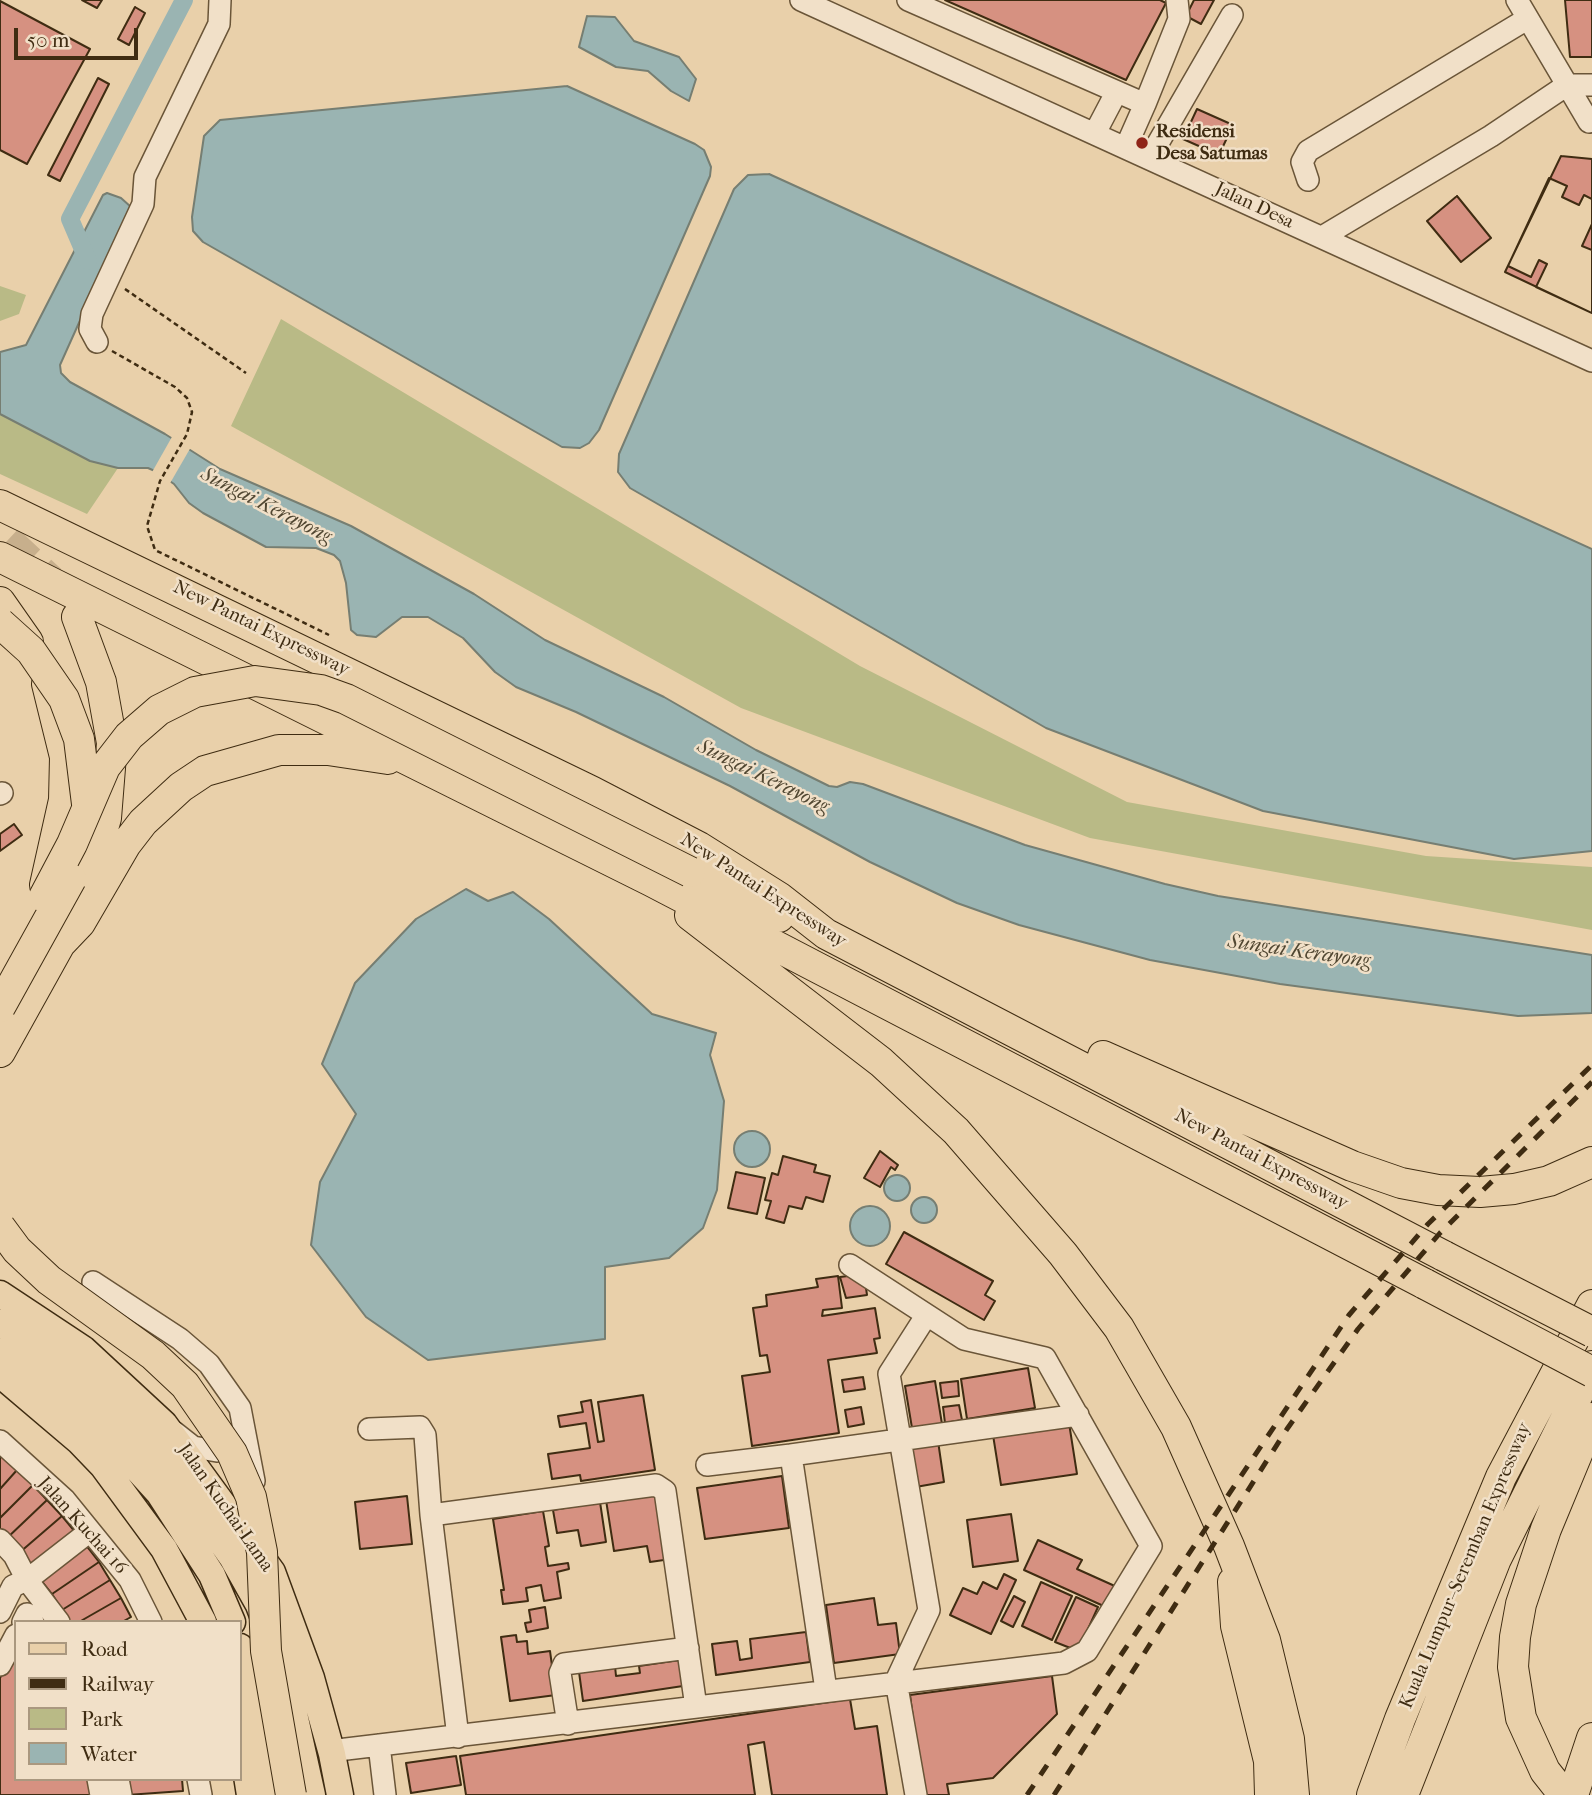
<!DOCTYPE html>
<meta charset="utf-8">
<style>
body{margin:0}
#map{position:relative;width:1592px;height:1795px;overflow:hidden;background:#e9d0aa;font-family:"IM FELL French Canon",serif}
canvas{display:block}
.legend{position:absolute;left:14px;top:1620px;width:228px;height:161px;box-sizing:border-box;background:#f1e0c8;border:2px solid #aa987f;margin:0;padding:9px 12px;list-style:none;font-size:21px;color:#3f2c12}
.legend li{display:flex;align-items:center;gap:14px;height:35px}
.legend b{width:35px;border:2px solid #aa987f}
.scale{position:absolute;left:14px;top:28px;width:124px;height:32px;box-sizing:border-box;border:4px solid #3f2c12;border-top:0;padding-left:9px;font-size:21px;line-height:24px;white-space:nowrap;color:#3f2c12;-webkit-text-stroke:5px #f1e0c8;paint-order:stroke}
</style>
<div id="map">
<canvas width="1592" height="1795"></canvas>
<ul class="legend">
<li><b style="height:9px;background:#e9d0aa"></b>Road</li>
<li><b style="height:9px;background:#3f2c12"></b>Railway</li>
<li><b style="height:19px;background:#b9ba86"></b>Park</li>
<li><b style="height:19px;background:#9ab4b2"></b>Water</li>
</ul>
<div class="scale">50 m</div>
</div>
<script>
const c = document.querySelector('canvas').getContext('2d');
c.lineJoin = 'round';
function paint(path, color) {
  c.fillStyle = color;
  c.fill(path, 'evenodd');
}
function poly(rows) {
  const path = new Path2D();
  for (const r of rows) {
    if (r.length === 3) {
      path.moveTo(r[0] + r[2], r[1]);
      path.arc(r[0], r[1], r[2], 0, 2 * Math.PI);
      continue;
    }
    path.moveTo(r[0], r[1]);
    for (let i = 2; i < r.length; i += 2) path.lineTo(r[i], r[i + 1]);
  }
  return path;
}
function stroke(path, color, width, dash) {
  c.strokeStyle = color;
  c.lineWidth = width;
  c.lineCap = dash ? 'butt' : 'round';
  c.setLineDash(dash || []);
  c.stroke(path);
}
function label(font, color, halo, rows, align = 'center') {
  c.font = font + ' "IM FELL French Canon",serif';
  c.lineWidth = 5;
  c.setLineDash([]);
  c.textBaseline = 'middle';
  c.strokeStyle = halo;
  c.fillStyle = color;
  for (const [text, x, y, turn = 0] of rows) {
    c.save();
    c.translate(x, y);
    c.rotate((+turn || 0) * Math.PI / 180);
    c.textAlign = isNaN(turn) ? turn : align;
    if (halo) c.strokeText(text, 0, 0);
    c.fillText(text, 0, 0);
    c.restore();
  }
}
paint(poly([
 [0,286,26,295,19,314,0,321],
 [281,319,860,666,1127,802,1426,856,1592,867,1592,930,1090,838,741,708,231,426],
 [0,414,90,461,118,468,87,514,0,474]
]), '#b9ba86');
const water = poly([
 [587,16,615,17,634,41,679,57,696,79,689,101,671,91,648,71,616,67,579,47,587,16],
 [567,86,695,144,704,150,711,167,710,176,599,430,589,443,580,448,562,447,203,242,193,231,192,217,204,136,220,120,567,86],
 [769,174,1592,549,1592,851,1514,859,1263,811,1046,728,630,488,618,472,619,454,734,189,748,175,769,174],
 [107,193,121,198,131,207,60,365,61,373,70,382,165,434,220,469,351,526,474,594,545,640,664,697,756,750,829,786,837,787,850,782,863,784,1025,845,1165,884,1218,896,1592,955,1592,1013,1518,1016,1280,984,1150,960,1019,925,957,903,870,862,730,786,576,712,516,687,495,672,463,638,428,617,402,617,376,637,357,635,351,630,346,583,340,561,334,555,316,548,266,547,203,513,189,503,174,484,157,472,148,468,118,468,90,461,0,414,0,352,26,345,103,195,107,193],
 [466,889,488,901,513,892,549,919,652,1014,716,1033,710,1055,724,1101,717,1190,703,1228,669,1258,605,1267,605,1339,428,1360,366,1317,311,1245,320,1182,356,1114,322,1064,355,983,416,919,466,889],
 [752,1149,18],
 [897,1188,13],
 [924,1210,13],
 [870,1226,20]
]);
paint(water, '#9ab4b2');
stroke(water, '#767e72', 2);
paint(poly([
 [173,435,191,447,169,485,151,474]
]), '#e9d0aa');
stroke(poly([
 [88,261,70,219,184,0]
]), '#9ab4b2', 18);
const building = poly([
 [82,0,102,0,97,8,82,0],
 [945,0,1160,0,1166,3,1126,80,945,0],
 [1194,0,1214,0,1201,24,1186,16,1194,0],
 [1565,0,1592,0,1592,57,1570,57,1565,0],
 [0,1,90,49,27,164,0,150,0,1],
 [135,7,145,13,129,45,118,39,135,7],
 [98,78,109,84,60,181,48,175,98,78],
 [1197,109,1233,125,1219,155,1183,139,1197,109],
 [1561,156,1592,159,1592,313,1505,272,1561,156],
 [1549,178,1567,186,1562,197,1579,205,1584,195,1592,199,1592,224,1582,246,1592,250,1592,313,1536,287,1547,264,1539,260,1531,277,1508,266,1549,178],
 [1457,196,1491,238,1461,262,1427,221,1457,196],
 [14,824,22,835,0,851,0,834,14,824],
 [880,1151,898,1165,895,1170,891,1167,880,1187,864,1178,880,1151],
 [783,1156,816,1165,814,1172,830,1176,823,1202,806,1197,802,1209,789,1206,784,1223,766,1218,771,1201,765,1200,772,1173,778,1175,783,1156],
 [736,1172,765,1178,757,1214,728,1208,736,1172],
 [904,1232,993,1281,985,1295,995,1301,984,1320,886,1264,904,1232],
 [864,1274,867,1295,846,1298,840,1277,864,1274],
 [838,1276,842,1308,823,1310,822,1316,875,1308,880,1338,874,1339,877,1353,828,1360,839,1433,752,1446,742,1376,770,1372,767,1355,760,1356,753,1308,767,1306,766,1295,818,1287,816,1279,838,1276],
 [1028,1368,1035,1408,967,1419,961,1379,1028,1368],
 [863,1377,865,1389,844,1392,842,1380,863,1377],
 [935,1381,942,1424,912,1428,905,1386,935,1381],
 [958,1381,959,1396,942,1398,940,1383,958,1381],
 [643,1395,655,1470,581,1481,580,1475,552,1479,548,1454,590,1448,586,1423,560,1427,558,1416,583,1412,581,1402,591,1400,598,1442,604,1441,598,1402,643,1395],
 [959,1405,962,1420,945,1423,943,1407,959,1405],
 [861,1407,864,1424,848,1427,845,1410,861,1407],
 [1069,1423,1077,1474,1001,1485,993,1435,1069,1423],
 [938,1441,944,1482,910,1488,904,1446,938,1441],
 [1,1456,17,1470,0,1489,0,1458,1,1456],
 [17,1470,33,1485,0,1518,0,1489,17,1470],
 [782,1476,789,1528,705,1539,697,1488,782,1476],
 [33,1485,47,1500,6,1539,0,1532,0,1518,33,1485],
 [661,1492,671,1559,650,1562,647,1546,614,1551,606,1500,661,1492],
 [407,1496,412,1544,360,1549,355,1502,407,1496],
 [47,1500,62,1516,19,1553,6,1539,47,1500],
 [600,1502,606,1542,581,1546,578,1530,557,1533,553,1510,600,1502],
 [543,1511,549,1546,545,1547,548,1566,568,1563,569,1569,557,1572,561,1598,544,1601,541,1585,526,1588,528,1601,503,1604,501,1590,504,1590,493,1519,543,1511],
 [1011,1514,1018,1561,973,1567,967,1520,1011,1514],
 [62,1516,76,1533,31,1567,19,1553,62,1516],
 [1038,1540,1082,1560,1077,1569,1117,1587,1108,1608,1024,1570,1038,1540],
 [85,1544,99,1562,52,1594,40,1579,85,1544],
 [99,1562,110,1580,62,1610,52,1594,99,1562],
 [1004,1574,1016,1580,991,1634,950,1615,963,1588,977,1594,983,1582,997,1589,1004,1574],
 [110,1580,121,1598,79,1622,69,1622,62,1610,110,1580],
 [1041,1582,1072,1596,1052,1640,1022,1626,1041,1582],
 [1014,1596,1025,1602,1013,1627,1001,1621,1014,1596],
 [1076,1597,1098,1607,1078,1651,1055,1642,1076,1597],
 [121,1598,131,1617,122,1622,79,1622,121,1598],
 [874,1598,878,1625,896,1623,900,1654,834,1663,826,1605,874,1598],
 [545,1607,548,1628,527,1632,525,1623,531,1622,529,1610,545,1607],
 [806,1632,810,1662,716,1675,712,1644,737,1641,740,1660,752,1658,750,1639,806,1632],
 [516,1635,517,1642,527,1641,528,1654,550,1651,556,1695,510,1701,501,1637,516,1635],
 [16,1647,16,1779,89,1779,91,1795,0,1795,0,1678,16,1647],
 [679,1660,683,1686,583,1701,579,1672,615,1666,616,1676,640,1673,639,1666,679,1660],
 [1052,1676,1057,1714,993,1778,947,1784,949,1795,923,1795,910,1695,1052,1676],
 [850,1699,855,1729,877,1726,887,1795,772,1795,764,1742,748,1745,755,1795,466,1795,460,1756,850,1699],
 [456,1756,461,1785,411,1793,406,1763,456,1756],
 [128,1779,182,1779,183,1791,127,1795,128,1779]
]);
paint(building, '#d69181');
stroke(building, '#3f2c12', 2);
stroke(poly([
 [8,540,51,580]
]), '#c7af8c', 30, [30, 15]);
const minor = poly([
 [801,0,1592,361],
 [908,0,1145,104,1179,19,1177,0],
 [1517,0,1589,122],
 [1095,133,1116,93],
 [1126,147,1145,104],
 [1150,157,1232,15],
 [1308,180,1302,162,1308,151,1527,19],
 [1322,237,1491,136,1567,85,1592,85],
 [97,342,90,329,92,314,143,204,145,177,219,24,220,0],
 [0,794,2,793],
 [93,1282,180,1339,209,1364,240,1408,254,1481],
 [369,1429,420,1427,425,1435,431,1515,458,1737],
 [174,1432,193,1447,217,1451,237,1437],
 [0,1441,65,1500,130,1580,151,1622],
 [791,1455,1078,1415],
 [707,1465,791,1455,826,1690],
 [431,1515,656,1485,665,1491,696,1707],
 [0,1540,14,1555,27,1580,59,1622],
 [0,1612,13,1586,27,1580,90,1531],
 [23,1622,27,1614,33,1622],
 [0,1665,16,1635],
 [568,1724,560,1673,564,1664,688,1648],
 [379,1745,385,1795],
 [332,1754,338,1750,1064,1663,1087,1651,1151,1546,1045,1358,964,1339,850,1265],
 [98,1779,101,1795],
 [118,1779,121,1795],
 [198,1779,201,1795],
 [916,1795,896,1681,929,1610,889,1374,926,1316]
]);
const major = poly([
 [0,1294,83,1349,164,1424,272,1572,311,1678,332,1754,340,1795],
 [0,1323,73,1373,119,1413,170,1469,232,1557,259,1605,285,1673,312,1795],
 [0,1352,60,1392,99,1427,159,1493,212,1575,232,1622],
 [0,1374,79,1441,103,1466,164,1549,203,1622],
 [240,1647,269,1795],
 [240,1732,250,1795]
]);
const highway = poly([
 [0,505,593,792,699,847,780,898,826,934,1444,1256],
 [0,557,651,881,1425,1284],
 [0,602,28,642],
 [690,872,779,917],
 [45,885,64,800,65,757,47,684],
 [77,896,94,859,106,818,112,743,101,682,77,617],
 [690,915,881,1062,956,1131,1063,1254,1119,1328,1176,1427,1229,1546,1265,1640,1289,1739,1294,1795],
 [0,1052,60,944,80,923,126,844,143,822,181,787,205,771,279,750,328,750,388,759],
 [1103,1056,1352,1166,1401,1183,1438,1190,1480,1192,1514,1189,1549,1181,1592,1162],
 [1233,1582,1236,1626,1269,1761,1270,1795],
 [1372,1795,1400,1719,1501,1477,1592,1305],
 [1403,1795,1496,1559,1592,1366],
 [1564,1795,1545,1771,1521,1718,1513,1667,1515,1637,1521,1604,1546,1529,1592,1418],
 [1573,1795,1592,1738]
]);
stroke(minor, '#6a5538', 24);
stroke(major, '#3f2c12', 29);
stroke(highway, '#3f2c12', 32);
stroke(poly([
 [125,289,246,373],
 [112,351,175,387,187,398,192,412,187,434,160,481,147,526,155,550,329,635]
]), '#3f2c12', 2.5, [5, 3.5]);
stroke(minor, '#f1e0c8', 21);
stroke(major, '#e9d0aa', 26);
stroke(highway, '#e9d0aa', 30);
stroke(poly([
 [1027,1795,1349,1315,1428,1224,1592,1065],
 [1054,1795,1287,1429,1358,1329,1440,1233,1592,1082]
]), '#3f2c12', 5, [12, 12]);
const highwayBridge = poly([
 [0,623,31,651,64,699,79,739,87,804],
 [44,897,72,844,105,767,129,736,159,710,195,692,255,681,321,690,346,699,690,872],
 [0,1007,71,879],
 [0,1227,17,1250,49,1280,153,1355,185,1385,232,1453,251,1497,262,1552,266,1651,291,1795],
 [1444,1256,1592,1332],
 [1425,1284,1592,1372]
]);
stroke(highwayBridge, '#3f2c12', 32, []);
stroke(highwayBridge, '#e9d0aa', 30);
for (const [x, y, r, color] of [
 [1142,143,7,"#8f2418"]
]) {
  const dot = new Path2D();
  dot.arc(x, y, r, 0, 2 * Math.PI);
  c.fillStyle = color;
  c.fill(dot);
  stroke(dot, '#f1e0c8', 2.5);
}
label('bold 19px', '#3f2c12', '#f1e0c8', [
 ["Residensi",1156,132],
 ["Desa Satumas",1156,154]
], 'left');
label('19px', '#3f2c12', '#f1e0c8', [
 ["Jalan Desa",1254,206,25],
 ["New Pantai Expressway",261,629,26],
 ["New Pantai Expressway",763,891,33],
 ["New Pantai Expressway",1261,1160,28],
 ["Jalan Kuchai Lama",225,1508,55],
 ["Jalan Kuchai 16",82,1526,48],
 ["Kuala Lumpur–Seremban Expressway",1466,1566,-67]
]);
label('italic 21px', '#514732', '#f1e0c8', [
 ["Sungai Kerayong",266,506,27],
 ["Sungai Kerayong",763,777,26],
 ["Sungai Kerayong",1299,952,8]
]);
</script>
